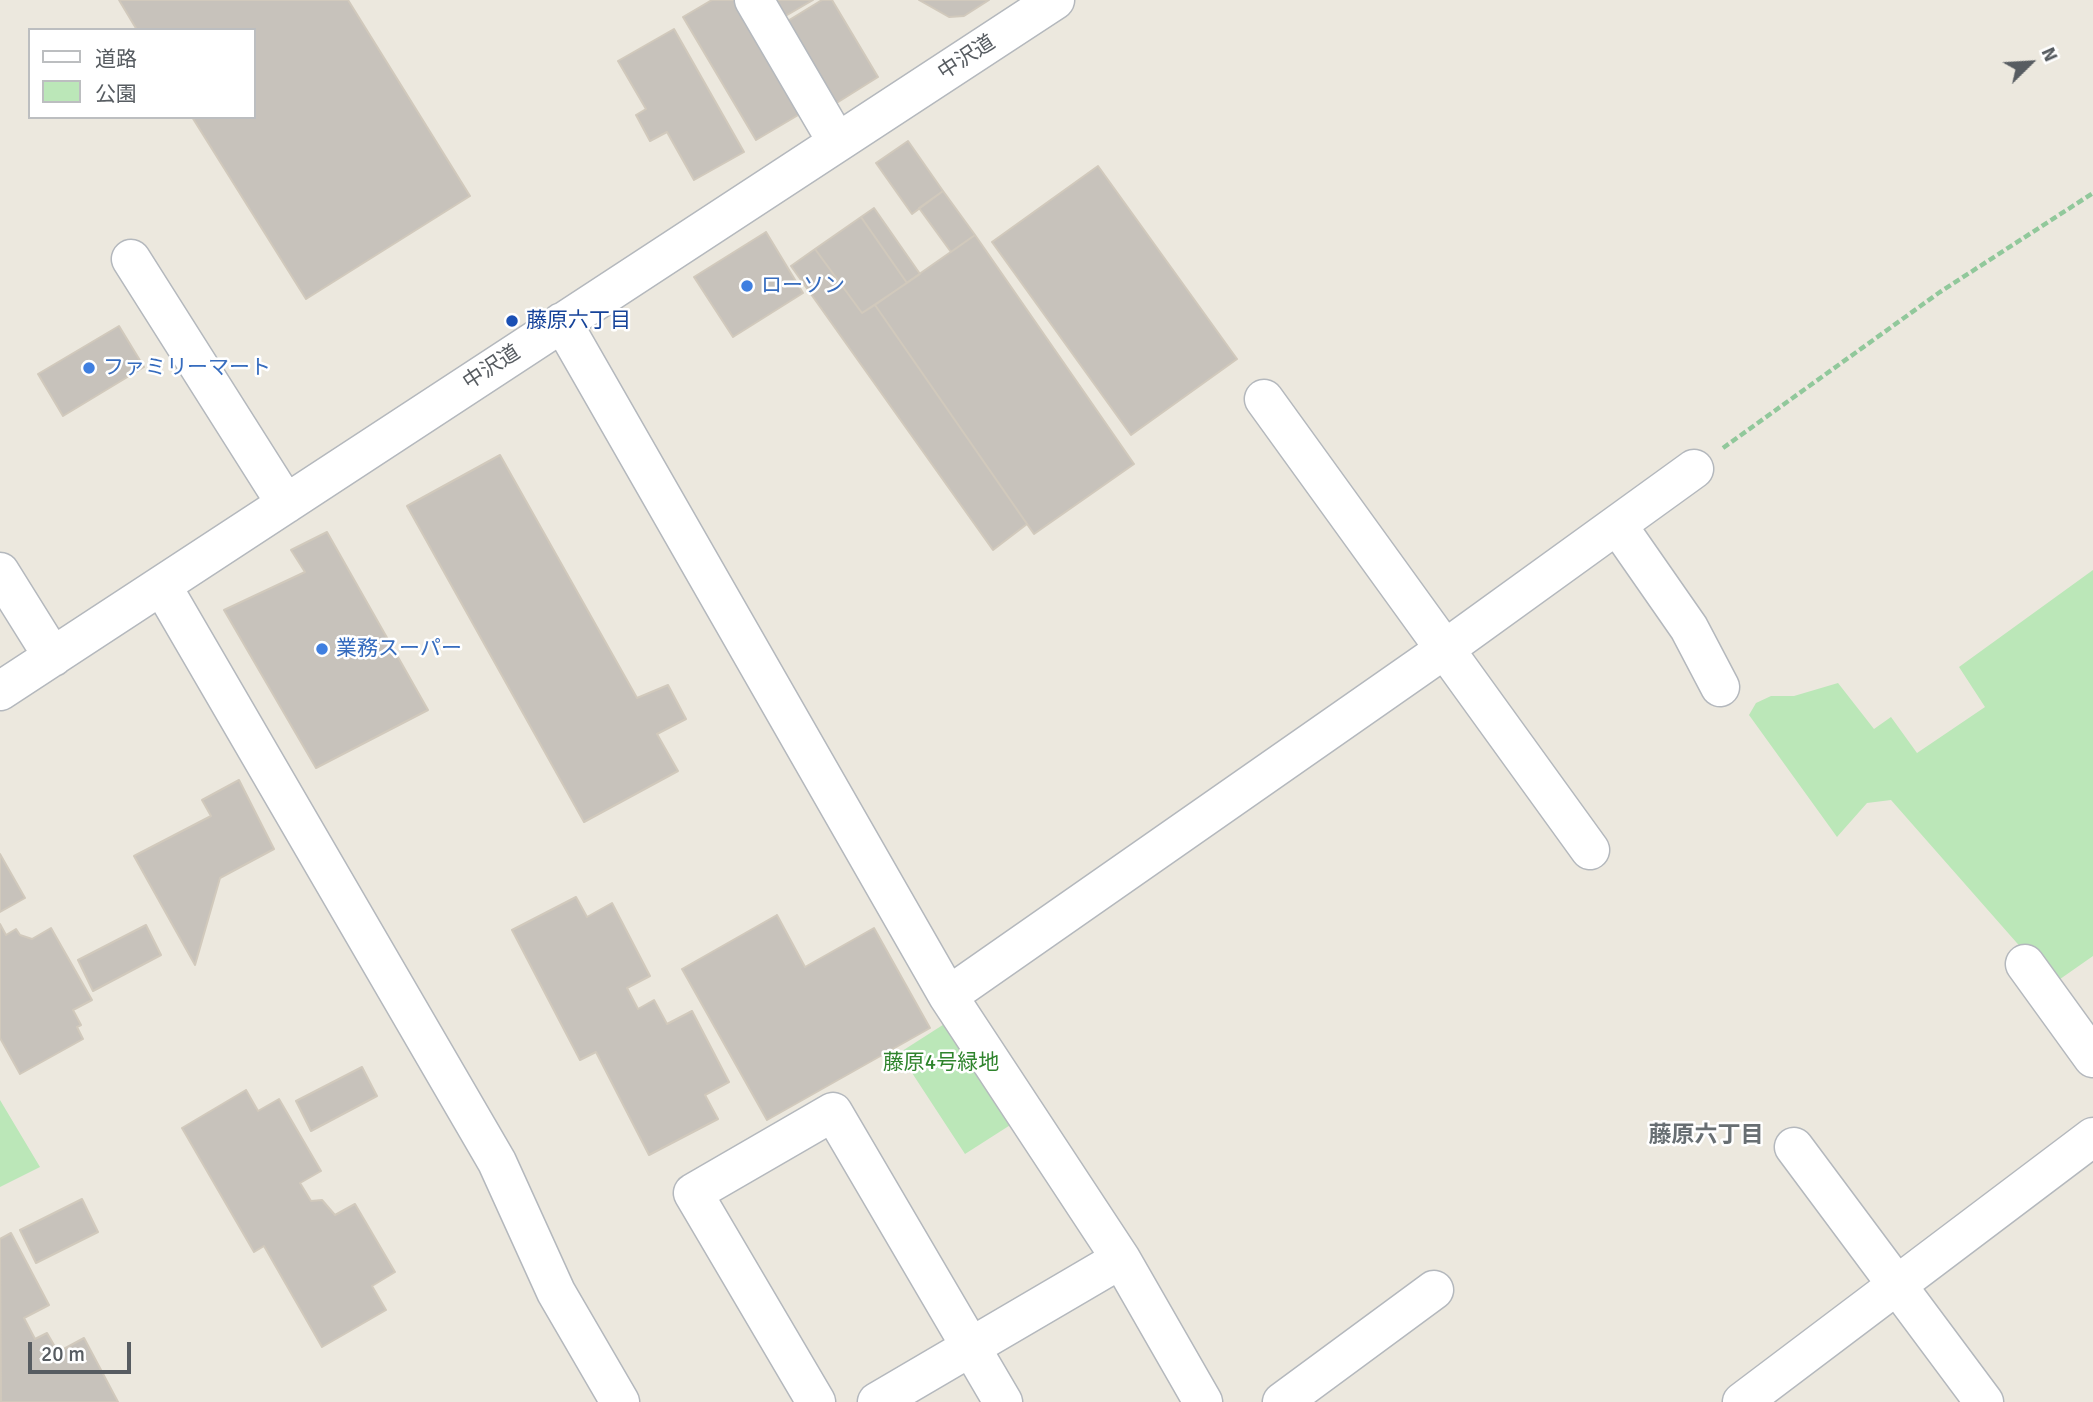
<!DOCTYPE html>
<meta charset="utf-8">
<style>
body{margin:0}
#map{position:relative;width:2093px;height:1402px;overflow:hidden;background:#ece8de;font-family:Signika,"Noto Sans JP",sans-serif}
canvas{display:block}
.legend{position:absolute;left:28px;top:28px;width:228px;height:91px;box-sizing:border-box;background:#fff;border:2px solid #bcbec0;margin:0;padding:9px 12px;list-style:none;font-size:21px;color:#575c61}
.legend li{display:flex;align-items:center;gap:14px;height:35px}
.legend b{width:35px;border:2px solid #bcbec0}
.north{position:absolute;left:1995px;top:28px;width:70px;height:70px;-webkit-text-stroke:5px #fff;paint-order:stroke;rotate:66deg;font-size:19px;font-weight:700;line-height:28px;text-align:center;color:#575c61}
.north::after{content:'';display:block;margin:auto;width:24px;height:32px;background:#575c61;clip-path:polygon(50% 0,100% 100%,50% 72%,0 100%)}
.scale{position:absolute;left:28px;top:1342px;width:103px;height:32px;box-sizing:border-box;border:4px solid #575c61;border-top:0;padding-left:9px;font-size:21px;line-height:24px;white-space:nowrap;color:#575c61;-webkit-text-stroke:5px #fff;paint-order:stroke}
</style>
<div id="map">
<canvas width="2093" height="1402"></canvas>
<ul class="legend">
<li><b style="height:9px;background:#fff"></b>道路</li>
<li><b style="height:19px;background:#bbe7b8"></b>公園</li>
</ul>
<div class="north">N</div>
<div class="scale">20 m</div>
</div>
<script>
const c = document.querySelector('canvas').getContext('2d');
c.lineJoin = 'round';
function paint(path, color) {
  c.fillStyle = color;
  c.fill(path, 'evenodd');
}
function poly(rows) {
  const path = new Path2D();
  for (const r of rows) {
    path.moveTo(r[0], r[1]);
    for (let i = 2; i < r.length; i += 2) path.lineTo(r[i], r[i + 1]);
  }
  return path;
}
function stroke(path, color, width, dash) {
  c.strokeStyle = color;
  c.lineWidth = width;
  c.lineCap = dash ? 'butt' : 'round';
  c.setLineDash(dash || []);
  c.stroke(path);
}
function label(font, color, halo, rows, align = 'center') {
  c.font = font + ' Signika,"Noto Sans JP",sans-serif';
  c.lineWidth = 5;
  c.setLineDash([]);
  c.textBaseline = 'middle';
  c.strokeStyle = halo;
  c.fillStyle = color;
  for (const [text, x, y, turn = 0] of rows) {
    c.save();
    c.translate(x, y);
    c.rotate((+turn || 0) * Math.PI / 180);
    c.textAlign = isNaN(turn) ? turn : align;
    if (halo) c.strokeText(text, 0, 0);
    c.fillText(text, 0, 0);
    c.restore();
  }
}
paint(poly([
 [2093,570,2093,956,2053,984,1891,800,1867,803,1837,837,1749,715,1756,703,1771,696,1794,696,1838,683,1874,729,1891,717,1917,753,1985,707,1959,667],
 [949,1021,1015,1122,965,1154,899,1053],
 [0,1100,40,1167,0,1187]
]), '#bbe7b8');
const building = poly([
 [119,0,348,0,470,196,306,299,192,117,254,117,254,30,137,30,119,0],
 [712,0,739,0,805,111,756,140,683,17,712,0],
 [772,0,813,0,782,18,772,0],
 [822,0,832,0,878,77,835,104,786,22,822,0],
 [919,0,989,0,964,16,949,17,919,0],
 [674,29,744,152,694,180,667,132,650,141,636,115,646,109,618,61,674,29],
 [908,141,943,191,912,214,876,163,908,141],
 [1098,166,1237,359,1131,435,992,242,1098,166],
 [943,191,975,235,951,252,919,208,943,191],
 [874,208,920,274,907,283,861,217,874,208],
 [861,217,907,283,862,313,815,249,861,217],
 [766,232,803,293,733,337,694,277,766,232],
 [975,235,1134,464,1034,534,875,305,975,235],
 [815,249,862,313,875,305,1027,524,993,550,791,266,815,249],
 [119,326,144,367,63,416,38,374,119,326],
 [500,455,637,698,668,685,686,719,657,734,678,771,584,822,407,506,500,455],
 [327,532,428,710,316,768,224,610,305,572,291,550,327,532],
 [239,780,274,849,220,878,195,965,134,856,211,816,202,800,239,780],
 [0,854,25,898,0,912,0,854],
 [576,897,587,917,612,903,650,976,627,988,638,1009,654,1000,667,1024,692,1011,729,1082,705,1095,718,1119,649,1155,596,1052,580,1060,512,930,576,897],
 [777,915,805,967,874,928,930,1028,767,1120,682,969,777,915],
 [0,924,6,935,16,929,20,935,32,939,51,928,92,1000,73,1010,81,1025,77,1027,83,1039,20,1074,0,1038,0,924],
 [146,925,161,955,93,991,78,960,146,925],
 [362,1067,377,1096,311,1131,296,1101,362,1067],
 [246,1090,258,1111,279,1099,321,1171,300,1183,311,1201,322,1200,335,1215,355,1204,395,1272,372,1286,386,1310,322,1347,264,1246,254,1252,182,1128,246,1090],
 [82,1199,98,1232,36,1263,20,1230,82,1199],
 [11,1233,49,1305,24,1318,35,1339,47,1333,58,1352,84,1338,118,1402,1,1402,0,1239,11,1233]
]);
paint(building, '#c7c2bb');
stroke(building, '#d1c9bc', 2);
const minor = poly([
 [754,0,837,142],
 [131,259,286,504],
 [562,322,948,996,1121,1259,1203,1402],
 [1264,399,1590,850],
 [1618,526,1689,628,1720,687],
 [0,572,53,657],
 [162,586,497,1162,556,1292,620,1402],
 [0,691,1055,0],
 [2025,964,2093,1058],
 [948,996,1445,649,1694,469],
 [1794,1147,1984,1402],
 [816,1402,693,1193,833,1112,1003,1402],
 [877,1402,1121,1259],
 [1282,1402,1434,1290],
 [1742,1402,2093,1137]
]);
stroke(minor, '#b4b8bd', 41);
stroke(poly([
 [1723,448,1940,292,2093,193]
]), '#91c89b', 4.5, [7, 3.5]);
stroke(minor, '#fff', 38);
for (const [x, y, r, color] of [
 [747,286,7,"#3f7fe0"],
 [512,321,7,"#1a4fb4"],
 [89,368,7,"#3f7fe0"],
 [322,649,7,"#3f7fe0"]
]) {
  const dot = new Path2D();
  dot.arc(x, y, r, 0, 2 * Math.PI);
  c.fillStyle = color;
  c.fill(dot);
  stroke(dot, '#fff', 2.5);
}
label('21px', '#575c61', '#fff', [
 ["中沢道",967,58,-33],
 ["中沢道",492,368,-33]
]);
label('21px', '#366cbe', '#fff', [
 ["ローソン",761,286],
 ["ファミリーマート",103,368],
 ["業務スーパー",336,649]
], 'left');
label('21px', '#164399', '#fff', [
 ["藤原六丁目",526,321]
], 'left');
label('21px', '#2f842d', '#fff', [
 ["藤原4号緑地",941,1063]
]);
label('bold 23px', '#686f73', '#fff', [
 ["藤原六丁目",1706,1136]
]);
</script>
